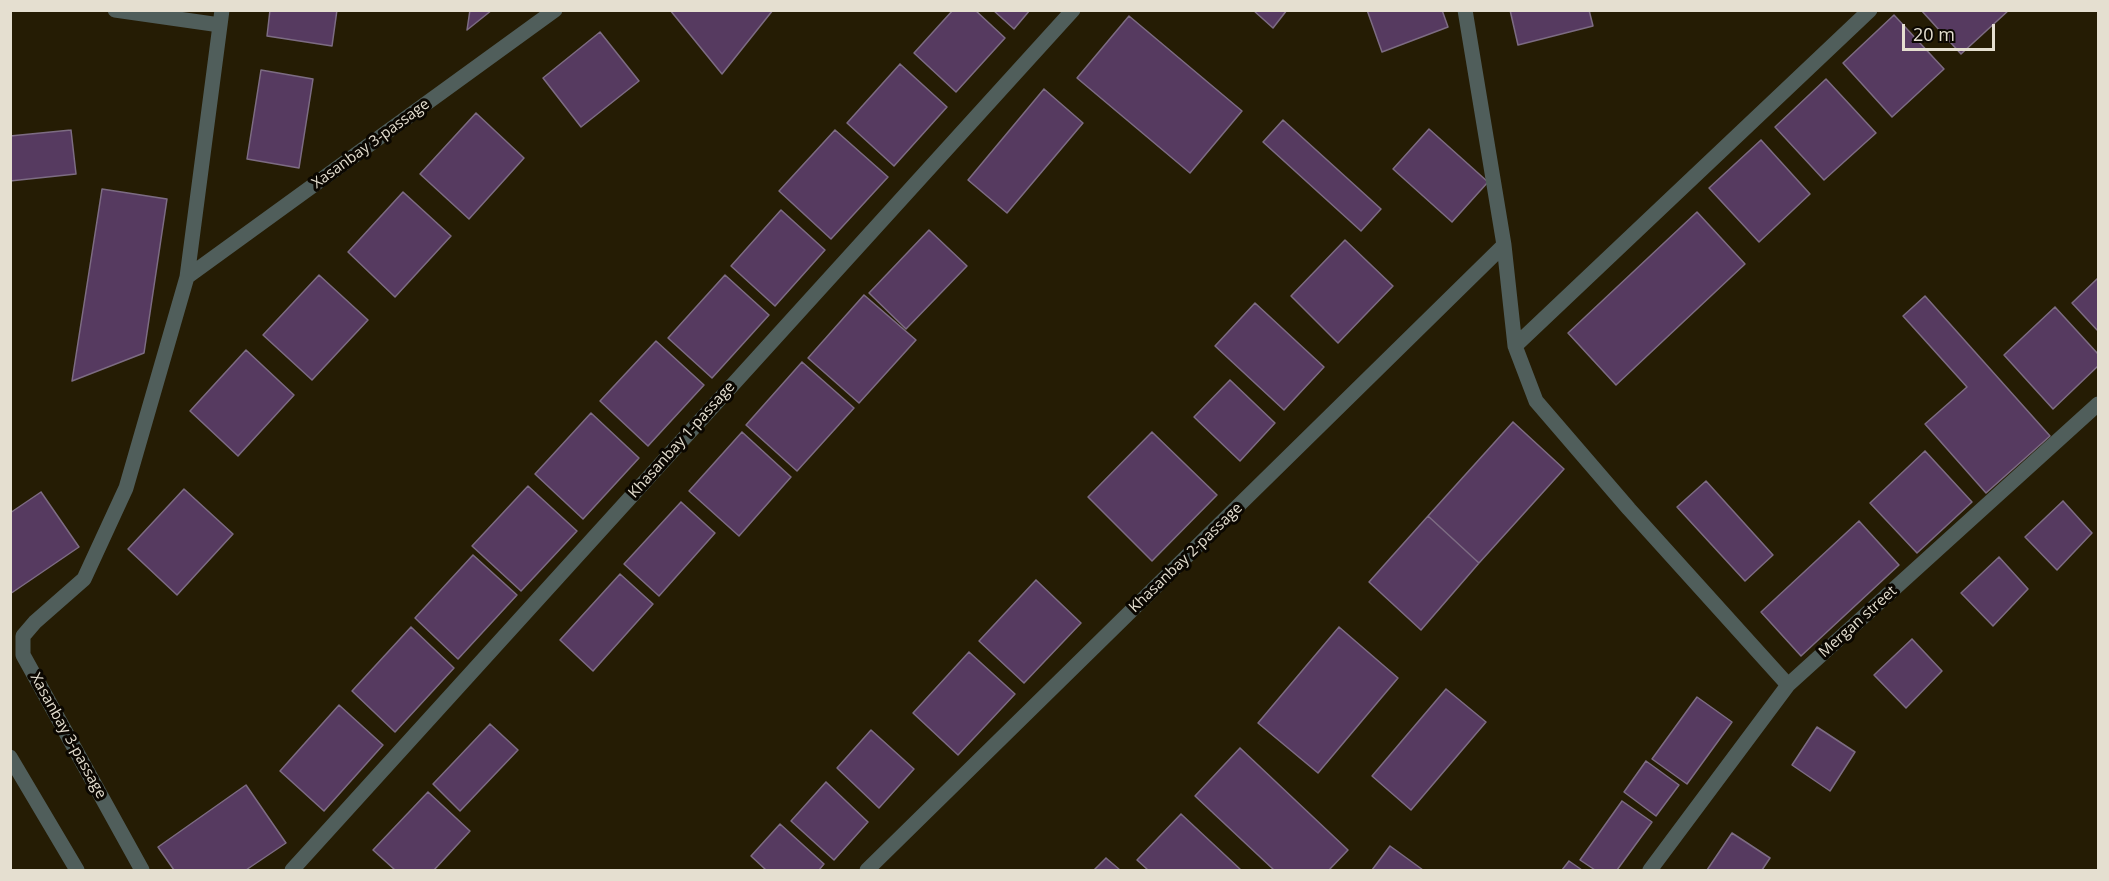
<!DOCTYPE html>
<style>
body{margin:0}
#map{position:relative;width:2109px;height:881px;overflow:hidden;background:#251c04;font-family:"Open Sans",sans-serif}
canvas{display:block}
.frame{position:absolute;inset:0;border:12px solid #e5dfd0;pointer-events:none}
.scale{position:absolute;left:1902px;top:24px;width:93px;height:27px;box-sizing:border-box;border:3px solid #e5dfd0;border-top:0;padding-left:8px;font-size:18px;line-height:21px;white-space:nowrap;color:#e5dfd0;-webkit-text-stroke:4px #0b0701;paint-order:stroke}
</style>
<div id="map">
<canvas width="2109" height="881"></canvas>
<div class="frame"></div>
<div class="scale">20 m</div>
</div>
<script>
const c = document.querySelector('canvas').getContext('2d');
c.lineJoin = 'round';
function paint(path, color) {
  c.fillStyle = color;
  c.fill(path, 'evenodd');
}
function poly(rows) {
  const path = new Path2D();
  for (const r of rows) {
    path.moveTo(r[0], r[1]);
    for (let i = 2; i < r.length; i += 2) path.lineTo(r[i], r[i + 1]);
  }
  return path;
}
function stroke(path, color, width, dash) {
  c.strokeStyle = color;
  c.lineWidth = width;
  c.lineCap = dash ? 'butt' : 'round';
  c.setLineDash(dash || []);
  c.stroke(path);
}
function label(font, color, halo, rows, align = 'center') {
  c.font = font + ' "Open Sans",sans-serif';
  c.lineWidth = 6;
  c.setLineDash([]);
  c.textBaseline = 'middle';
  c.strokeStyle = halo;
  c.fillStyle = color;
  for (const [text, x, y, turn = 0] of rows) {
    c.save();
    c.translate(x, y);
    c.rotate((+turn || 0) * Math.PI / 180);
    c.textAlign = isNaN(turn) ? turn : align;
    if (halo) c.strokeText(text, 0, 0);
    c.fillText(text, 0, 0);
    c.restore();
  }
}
const building = poly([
 [270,10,337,10,332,46,267,36,270,10],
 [470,10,492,10,467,30,470,10],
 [670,10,773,10,722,74,670,10],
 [953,10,975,10,1005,38,956,92,914,53,953,10],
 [993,10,1030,10,1014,29,993,10],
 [1253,10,1287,10,1273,28,1253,10],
 [1367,10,1442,10,1448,27,1382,52,1367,10],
 [1510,10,1589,10,1593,26,1518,45,1510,10],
 [1921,10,2009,10,1961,54,1921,10],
 [1894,15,1944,69,1892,117,1843,63,1894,15],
 [1129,16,1242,111,1190,173,1077,78,1129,16],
 [600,32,639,81,581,127,543,78,600,32],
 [900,64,947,107,894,166,847,123,900,64],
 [261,70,313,79,299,168,247,159,261,70],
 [1826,79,1876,133,1824,180,1775,127,1826,79],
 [1044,89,1083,123,1007,213,968,180,1044,89],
 [476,113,524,158,469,219,420,174,476,113],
 [1283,120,1381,209,1361,231,1263,142,1283,120],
 [1429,129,1488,182,1452,222,1393,169,1429,129],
 [71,130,76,174,10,181,10,136,71,130],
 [835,130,888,177,831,239,779,191,835,130],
 [1761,140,1810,194,1759,242,1709,188,1761,140],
 [102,189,167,199,144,353,72,381,102,189],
 [403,192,451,236,395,297,348,252,403,192],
 [781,210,825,250,775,306,731,266,781,210],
 [1697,212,1745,264,1616,385,1568,333,1697,212],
 [929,230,967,266,906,329,869,293,929,230],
 [1345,240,1393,286,1338,343,1291,296,1345,240],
 [319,275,368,320,312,380,263,335,319,275],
 [725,275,769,315,712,378,668,338,725,275],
 [2098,278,2098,331,2072,303,2098,278],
 [864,295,916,340,859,403,808,358,864,295],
 [1925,296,2050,436,1986,493,1925,424,1967,387,1903,316,1925,296],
 [1255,303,1324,367,1284,410,1215,346,1255,303],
 [2055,307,2098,354,2098,366,2053,409,2004,355,2055,307],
 [656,341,704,385,648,446,600,401,656,341],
 [246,350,294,395,238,456,190,411,246,350],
 [802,362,854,408,797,471,746,425,802,362],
 [1230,380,1275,423,1240,461,1194,417,1230,380],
 [591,413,639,458,583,519,535,474,591,413],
 [1513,422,1564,469,1479,563,1428,516,1513,422],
 [742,432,791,477,739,536,689,491,742,432],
 [1152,432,1217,495,1152,561,1088,497,1152,432],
 [1925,451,1972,502,1917,553,1870,503,1925,451],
 [1706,481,1773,555,1745,581,1677,507,1706,481],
 [528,486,577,531,521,591,472,546,528,486],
 [184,489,233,534,177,595,128,549,184,489],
 [41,492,79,547,10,594,10,513,41,492],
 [2063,501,2092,533,2057,570,2025,537,2063,501],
 [681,502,715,533,659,596,624,564,681,502],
 [1428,516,1479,563,1421,630,1369,582,1428,516],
 [1859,521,1899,565,1801,656,1761,612,1859,521],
 [473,555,517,595,458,659,415,618,473,555],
 [1999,557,2028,589,1993,626,1961,593,1999,557],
 [620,574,653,604,593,671,560,640,620,574],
 [1036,580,1081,623,1024,683,979,641,1036,580],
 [411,627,454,668,395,732,352,691,411,627],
 [1339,627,1398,678,1318,773,1258,723,1339,627],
 [1912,639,1942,671,1906,708,1874,675,1912,639],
 [969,652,1015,694,958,755,913,713,969,652],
 [1446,689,1486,722,1411,810,1372,776,1446,689],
 [1697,697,1732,722,1687,784,1652,759,1697,697],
 [339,705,383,745,324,811,280,771,339,705],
 [490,724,518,750,460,811,433,784,490,724],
 [1817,727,1855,752,1830,791,1792,765,1817,727],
 [871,730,914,769,879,808,837,768,871,730],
 [1240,748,1348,850,1329,870,1274,870,1195,796,1240,748],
 [1646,761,1679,785,1656,816,1624,792,1646,761],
 [826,782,868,822,834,860,791,821,826,782],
 [246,785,286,843,246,870,174,870,158,847,246,785],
 [428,792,470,831,434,870,395,870,373,850,428,792],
 [1622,801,1652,822,1617,870,1595,870,1580,860,1622,801],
 [1181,814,1241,870,1148,870,1137,860,1181,814],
 [780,824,824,864,819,870,766,870,751,856,780,824],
 [1732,833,1770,858,1762,870,1707,870,1732,833],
 [1390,846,1423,870,1372,870,1390,846],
 [1106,858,1120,870,1094,870,1106,858],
 [1569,861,1582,870,1562,870,1569,861]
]);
paint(building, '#563a60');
stroke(building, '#7d6c83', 1.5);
stroke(poly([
 [10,757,77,870]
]), '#505e5b', 15);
stroke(poly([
 [115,10,220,25],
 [1465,10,1504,245,1515,346,1536,401,1629,509,1788,685],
 [187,277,555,10],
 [1515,346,1870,10],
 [142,870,23,655,23,636,35,622,84,579,126,488,187,277,222,10],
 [292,870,1073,10],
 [867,870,1504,245],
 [1650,870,1788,685,2098,404]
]), '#505e5b', 15);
label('15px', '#e5dfd0', '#0b0701', [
 ["Xasanbay 3-passage",371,144,-36],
 ["Khasanbay 1-passage",682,440,-48],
 ["Khasanbay 2-passage",1186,558,-44],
 ["Mergan street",1858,622,-42],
 ["Xasanbay 3-passage",68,736,61]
]);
</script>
